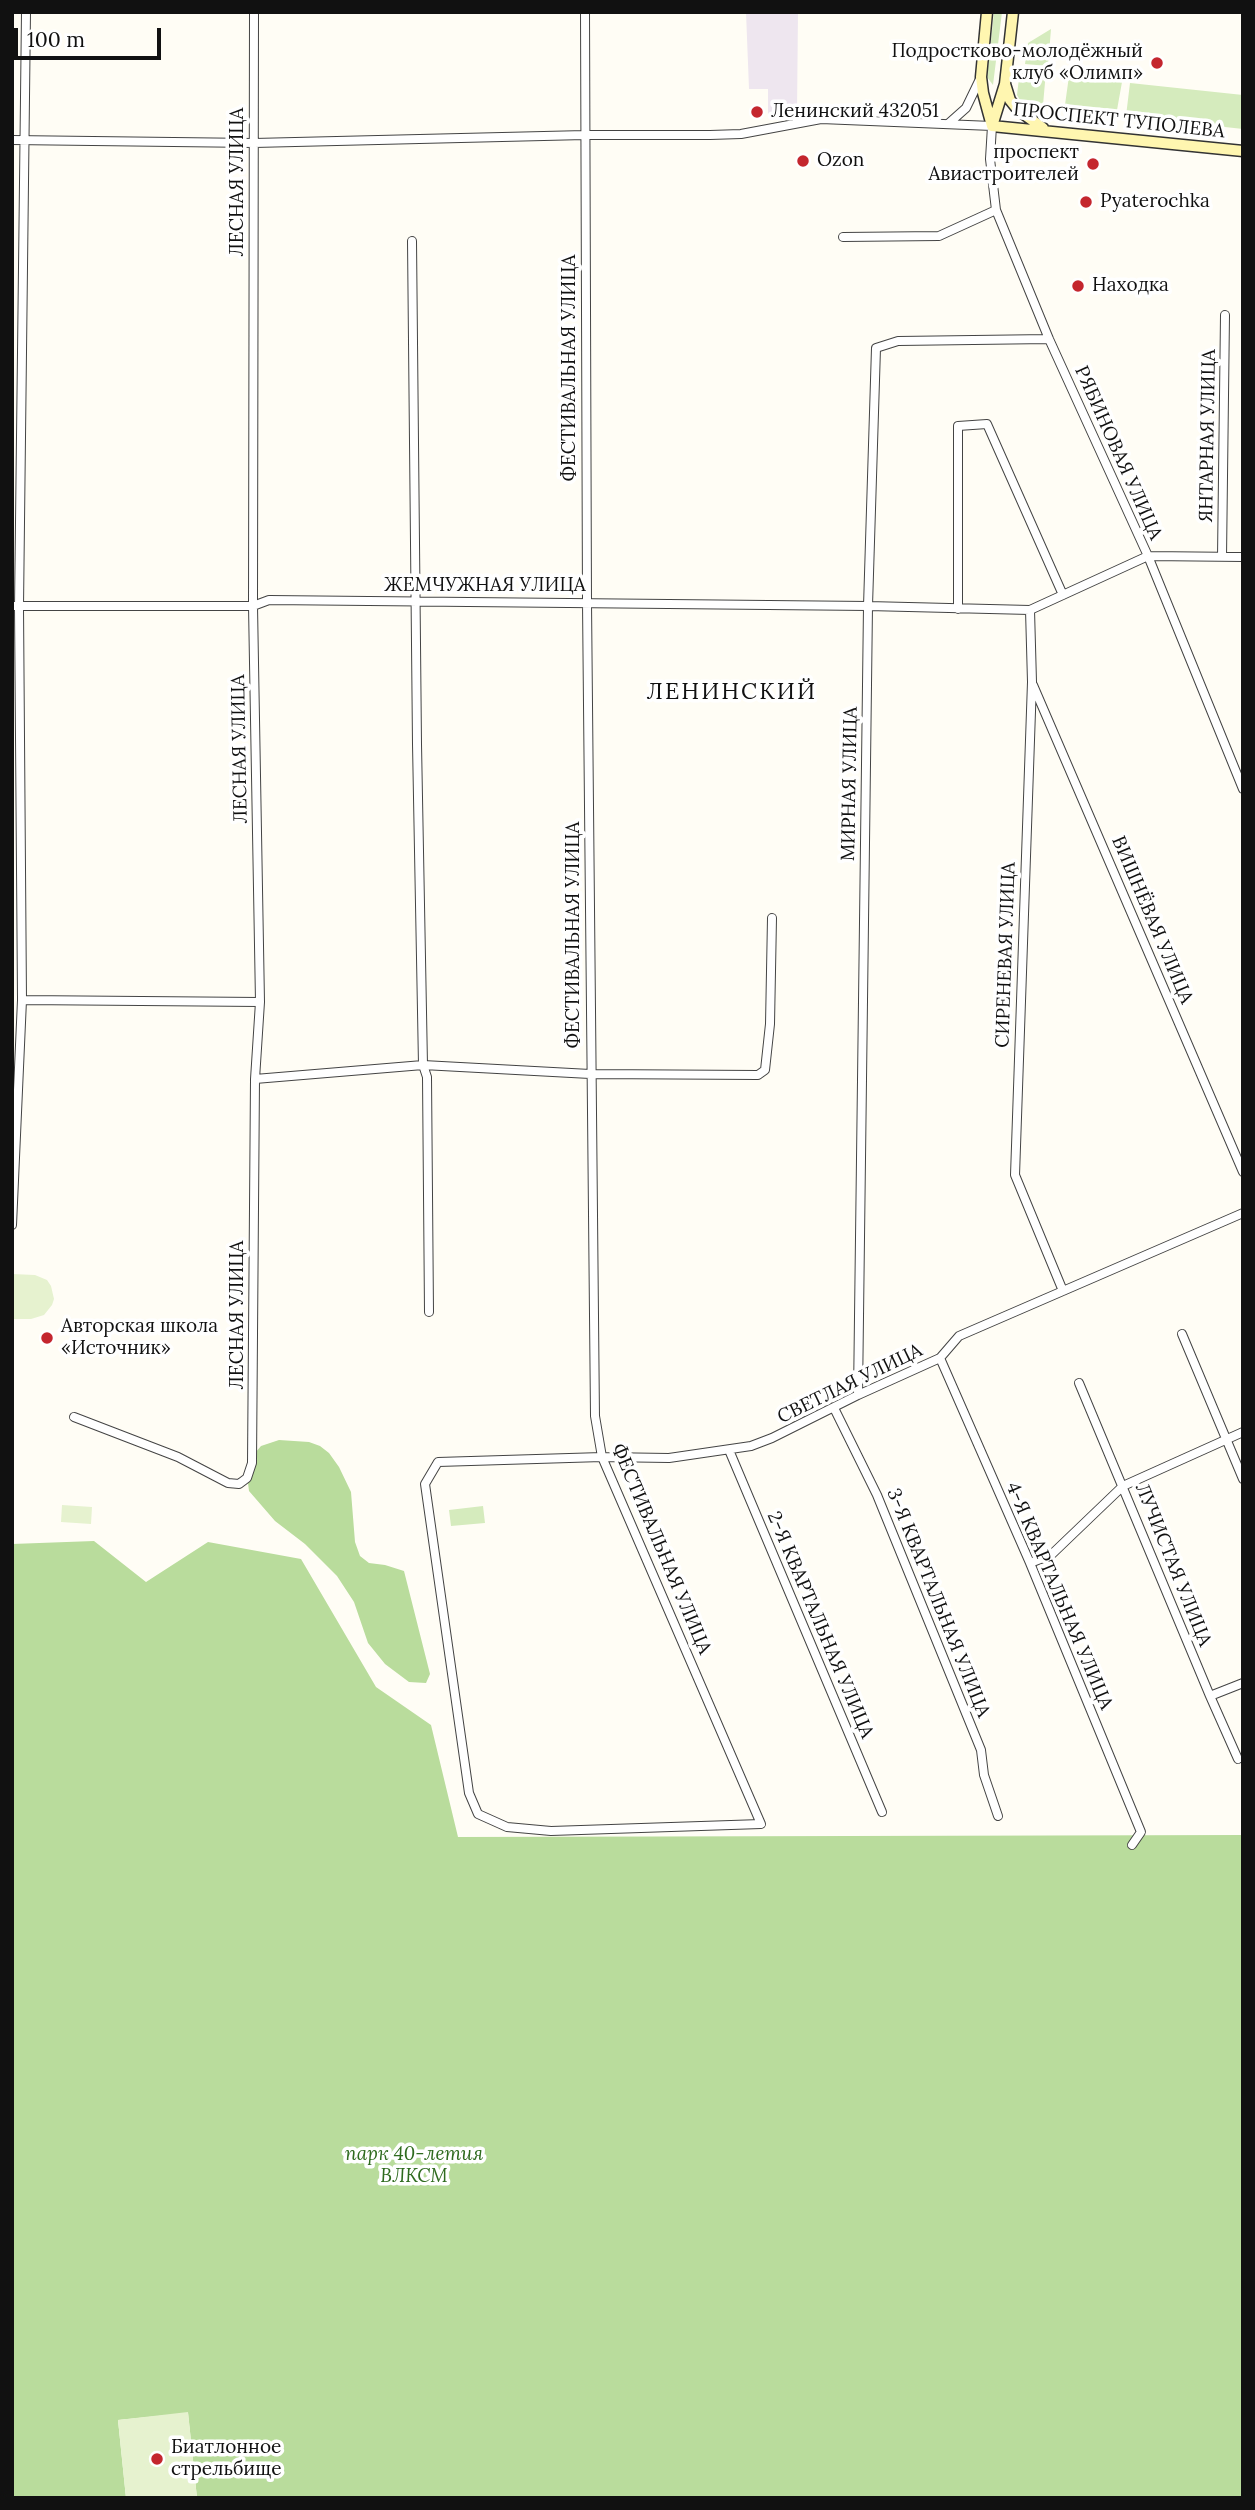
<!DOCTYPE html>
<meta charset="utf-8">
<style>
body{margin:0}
#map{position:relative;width:1255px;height:2510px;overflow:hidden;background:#fffdf5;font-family:Lora,serif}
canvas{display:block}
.frame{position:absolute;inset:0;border:14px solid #111;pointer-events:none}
.scale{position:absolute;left:14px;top:28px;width:147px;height:32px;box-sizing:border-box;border:4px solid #111;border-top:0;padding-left:9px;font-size:21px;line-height:24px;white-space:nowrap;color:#111;-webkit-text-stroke:5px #fff;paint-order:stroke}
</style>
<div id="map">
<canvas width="1255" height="2510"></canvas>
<div class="frame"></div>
<div class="scale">100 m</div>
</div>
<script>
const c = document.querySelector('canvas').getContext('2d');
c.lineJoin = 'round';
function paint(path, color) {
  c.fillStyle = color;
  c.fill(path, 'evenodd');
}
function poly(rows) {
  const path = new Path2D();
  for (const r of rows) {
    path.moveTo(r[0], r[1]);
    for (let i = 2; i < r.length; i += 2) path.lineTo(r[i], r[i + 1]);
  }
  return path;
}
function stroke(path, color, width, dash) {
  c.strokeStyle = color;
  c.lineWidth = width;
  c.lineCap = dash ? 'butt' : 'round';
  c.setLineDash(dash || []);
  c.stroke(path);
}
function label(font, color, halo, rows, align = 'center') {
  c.font = font + ' Lora,serif';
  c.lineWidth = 7;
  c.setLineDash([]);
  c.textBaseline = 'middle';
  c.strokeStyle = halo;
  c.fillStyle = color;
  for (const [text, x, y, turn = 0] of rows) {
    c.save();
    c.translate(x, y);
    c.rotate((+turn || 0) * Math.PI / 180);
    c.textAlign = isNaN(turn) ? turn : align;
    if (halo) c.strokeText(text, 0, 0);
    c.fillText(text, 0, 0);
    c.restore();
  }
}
paint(poly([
 [746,12,798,12,797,112,768,114,768,89,749,89]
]), '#eee6ef');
paint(poly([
 [994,12,1002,12,993,85,987,77],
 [1051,29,1048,66,1025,64,1028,43],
 [1020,69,1046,71,1043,105,1039,108,1028,107,1020,100,1017,95],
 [1069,76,1122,82,1117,110,1107,115,1064,112],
 [1130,83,1243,95,1243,129,1126,116],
 [483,1506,485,1523,451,1526,449,1510]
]), '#d5ebbd');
paint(poly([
 [279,1440,309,1442,320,1446,329,1453,339,1467,351,1492,355,1542,360,1556,369,1563,385,1565,404,1571,430,1674,426,1683,409,1682,385,1664,368,1643,354,1602,337,1576,305,1544,275,1521,249,1491,247,1475,255,1453,261,1446],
 [94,1541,146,1582,208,1542,301,1559,376,1687,431,1725,458,1837,1243,1835,1243,2498,197,2498,188,2413,118,2420,126,2498,12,2498,12,1544]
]), '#b9dc9c');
paint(poly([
 [12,1274,35,1275,47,1280,51,1286,54,1299,52,1305,44,1315,31,1319,12,1319],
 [62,1505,92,1507,91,1524,61,1522],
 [188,2412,197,2498,126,2498,118,2420]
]), '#e6f2cf');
const street = poly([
 [585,12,587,603,595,1416,602,1457,761,1824,551,1831,507,1827,478,1814,469,1793,425,1484,438,1462,602,1457,669,1458,751,1446,772,1438,858,1395,940,1358,959,1336,1243,1213],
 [948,124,966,108,980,79],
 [12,140,254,143,585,135,710,135,741,134,821,119,992,126,990,159,996,210,1049,339,1148,556,1243,789],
 [843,237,939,236,996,210],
 [412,241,417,744,423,1065,427,1077,429,1312],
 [1222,557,1225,315],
 [12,606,253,606,269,600,868,606,1030,610,1148,556,1243,557],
 [958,609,958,426,987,424,1063,595],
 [1030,610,1032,682,1015,1175,1063,1291],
 [1033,685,1243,1172],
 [22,1000,260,1002],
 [255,1079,423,1065,590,1074,758,1075,765,1070,770,1024,772,918],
 [12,1225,22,1000,19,607,26,12],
 [1182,1334,1243,1479],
 [940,1358,1030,1563,1141,1832,1132,1845],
 [1079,1383,1210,1696,1238,1759],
 [858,1395,868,606,876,348,898,341,1049,339],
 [834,1408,877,1495,981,1750,984,1775,998,1816],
 [74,1417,178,1457,228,1483,239,1484,247,1478,252,1463,255,1079,260,1002,253,606,254,12],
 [729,1450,882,1812],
 [1030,1563,1051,1555,1123,1486,1243,1432],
 [1210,1696,1243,1683]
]);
const secondary = poly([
 [987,12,981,77,983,93,992,126],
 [1005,84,1010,100,1018,110,1043,128],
 [992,126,1243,151],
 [992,126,1005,84,1013,12]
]);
stroke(street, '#444', 10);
stroke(secondary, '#333', 13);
stroke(street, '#fff', 8);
stroke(secondary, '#fff6b0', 10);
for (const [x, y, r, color] of [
 [1157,63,7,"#c4262e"],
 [757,112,7,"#c4262e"],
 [803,161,7,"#c4262e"],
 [1093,164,7,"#c4262e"],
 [1086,202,7,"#c4262e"],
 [1078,286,7,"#c4262e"],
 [47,1338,7,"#c4262e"],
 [157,2459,7,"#c4262e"]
]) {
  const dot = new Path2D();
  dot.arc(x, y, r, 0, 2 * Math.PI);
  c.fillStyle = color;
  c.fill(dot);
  stroke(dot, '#fff', 2.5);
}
label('19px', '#111', '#fff', [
 ["Подростково-молодёжный",1143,52,"right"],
 ["клуб «Олимп»",1143,74,"right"],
 ["Ленинский 432051",771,112],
 ["проспект",1079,153,"right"],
 ["Авиастроителей",1079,175,"right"],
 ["Ozon",817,161],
 ["Pyaterochka",1100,202],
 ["Находка",1092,286],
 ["Авторская школа",61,1327],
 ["«Источник»",61,1349],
 ["Биатлонное",171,2448],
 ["стрельбище",171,2470]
], 'left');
label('19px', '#111', '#fff', [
 ["ПРОСПЕКТ ТУПОЛЕВА",1119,121,6],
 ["ЛЕСНАЯ УЛИЦА",238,182,-90],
 ["ФЕСТИВАЛЬНАЯ УЛИЦА",570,368,-90],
 ["ЯНТАРНАЯ УЛИЦА",1208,436,-89],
 ["РЯБИНОВАЯ УЛИЦА",1118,453,66],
 ["ЖЕМЧУЖНАЯ УЛИЦА",485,586],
 ["ЛЕСНАЯ УЛИЦА",240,749,-91],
 ["МИРНАЯ УЛИЦА",850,784,-89],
 ["ВИШНЁВАЯ УЛИЦА",1152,920,67],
 ["ФЕСТИВАЛЬНАЯ УЛИЦА",574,935,-90],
 ["СИРЕНЕВАЯ УЛИЦА",1006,955,-88],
 ["ЛЕСНАЯ УЛИЦА",238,1315,-90],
 ["СВЕТЛАЯ УЛИЦА",850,1384,-26],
 ["ФЕСТИВАЛЬНАЯ УЛИЦА",661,1549,67],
 ["ЛУЧИСТАЯ УЛИЦА",1173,1565,68],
 ["4-Я КВАРТАЛЬНАЯ УЛИЦА",1059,1596,67],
 ["3-Я КВАРТАЛЬНАЯ УЛИЦА",938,1603,68],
 ["2-Я КВАРТАЛЬНАЯ УЛИЦА",820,1625,67]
]);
label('italic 19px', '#2f6b1f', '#fff', [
 ["парк 40-летия",414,2155],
 ["ВЛКСМ",414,2177]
]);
c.letterSpacing = '2px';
label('23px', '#111', '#fff', [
 ["ЛЕНИНСКИЙ",732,692]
]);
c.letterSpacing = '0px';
</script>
